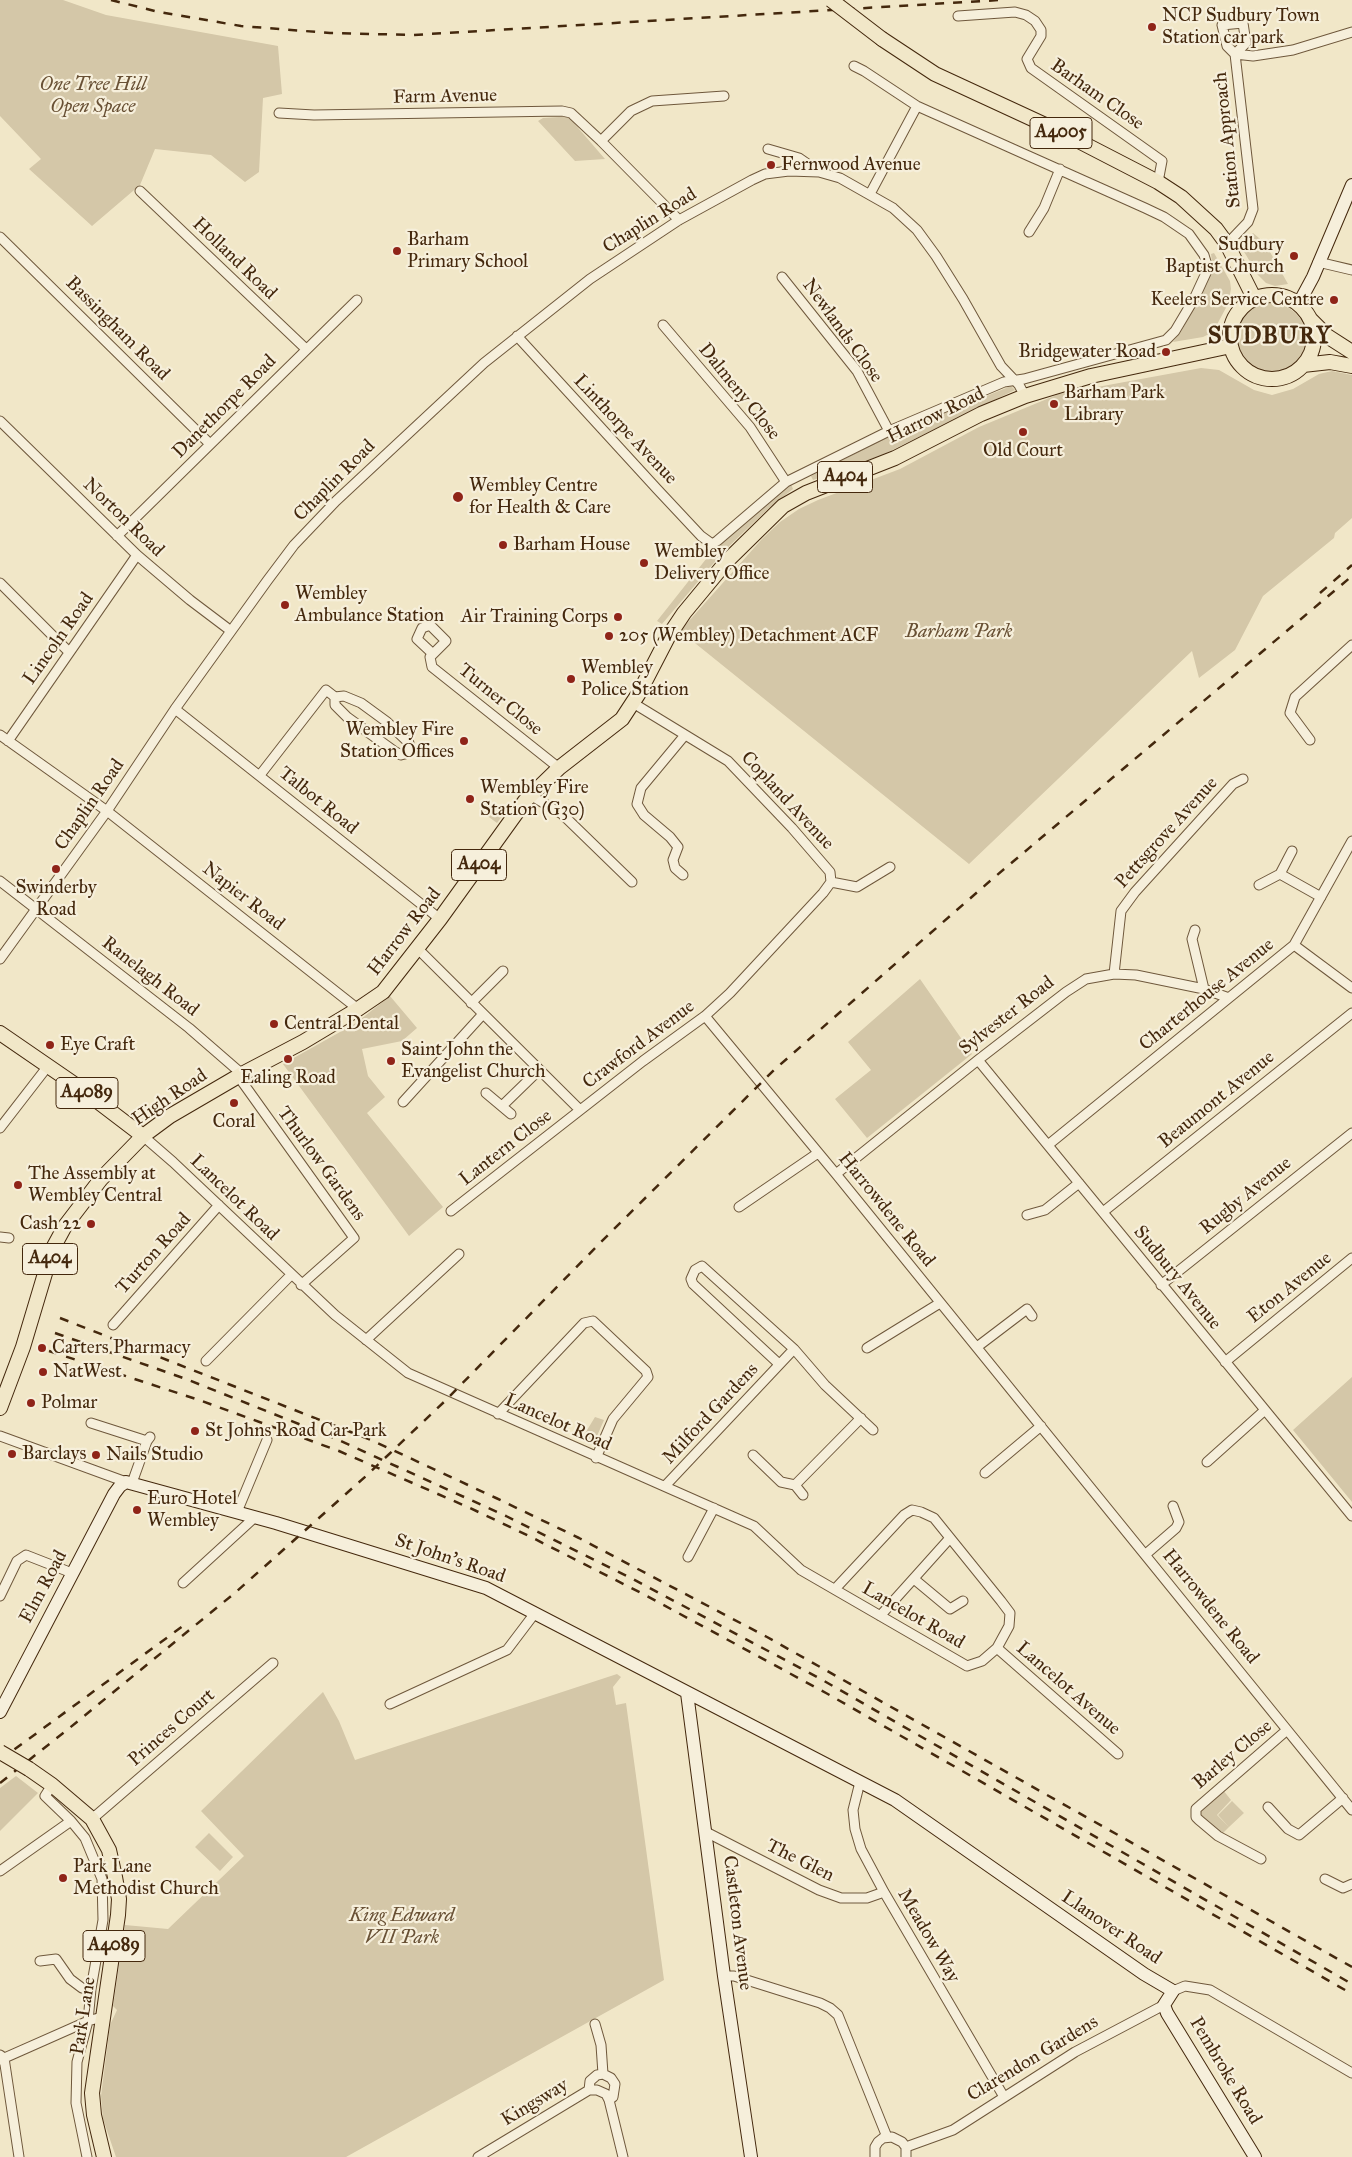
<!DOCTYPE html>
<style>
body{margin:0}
canvas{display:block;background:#f1e7c8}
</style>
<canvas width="1352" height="2157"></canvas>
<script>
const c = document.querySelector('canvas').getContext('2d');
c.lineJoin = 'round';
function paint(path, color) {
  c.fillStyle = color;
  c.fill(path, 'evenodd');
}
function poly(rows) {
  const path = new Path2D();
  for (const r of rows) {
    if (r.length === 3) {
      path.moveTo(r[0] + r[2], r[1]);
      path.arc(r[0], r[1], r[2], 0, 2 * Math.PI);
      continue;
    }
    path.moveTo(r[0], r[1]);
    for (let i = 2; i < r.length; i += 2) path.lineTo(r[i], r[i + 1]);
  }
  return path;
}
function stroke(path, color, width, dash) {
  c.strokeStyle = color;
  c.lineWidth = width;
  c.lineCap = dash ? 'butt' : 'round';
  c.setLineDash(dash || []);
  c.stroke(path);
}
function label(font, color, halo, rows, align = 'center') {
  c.font = font + ' "IM FELL Great Primer",serif';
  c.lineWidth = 4.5;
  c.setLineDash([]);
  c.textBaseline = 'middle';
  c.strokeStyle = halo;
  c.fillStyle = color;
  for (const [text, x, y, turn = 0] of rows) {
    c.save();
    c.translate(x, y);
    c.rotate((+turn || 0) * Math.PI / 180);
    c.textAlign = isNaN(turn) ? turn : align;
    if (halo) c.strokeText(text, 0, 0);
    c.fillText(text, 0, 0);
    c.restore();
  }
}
paint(poly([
 [0,0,63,0,106,15,278,46,282,94,263,98,259,172,245,182,211,155,155,149,140,185,92,226,29,169,41,159,0,116],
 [559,117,567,117,573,122,605,159,575,161,538,121,543,118],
 [1253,233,1265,243,1288,284,1275,286,1266,283,1258,275,1243,250,1244,243],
 [1214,253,1230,281,1231,289,1228,304,1213,332,1203,337,1173,342,1181,332,1213,270,1211,254],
 [1271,338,35],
 [1201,368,1219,370,1254,390,1272,395,1293,389,1319,374,1332,371,1352,375,1352,518,1335,533,1334,538,1263,596,1235,650,1199,678,1192,651,969,864,680,631,762,539,780,522,799,509,818,500,900,469,979,427,1059,394],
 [1011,386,1015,390,882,455,813,480,811,476,896,433],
 [791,484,793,489,769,508,724,551,662,624,657,621,710,554,779,493],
 [488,805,503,815,497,823,482,812],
 [920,979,972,1054,867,1138,835,1099,871,1070,848,1042],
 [390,996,417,1028,402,1041,362,1049,368,1076,385,1097,367,1113,443,1207,409,1236,283,1064,356,1023],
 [1352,1377,1352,1502,1293,1430],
 [595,1417,604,1420,593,1445,581,1440],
 [617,1674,621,1677,613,1687,616,1705,626,1703,664,1980,346,2157,116,2157,103,2119,101,2096,110,2025,117,2010,113,2006,125,1925,168,1929,244,1856,201,1811,323,1692,339,1721,355,1760],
 [16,1776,38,1793,0,1831,0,1788],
 [1223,1790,1231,1800,1217,1815,1229,1827,1221,1835,1200,1815,1200,1809],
 [1232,1801,1244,1813,1229,1827,1218,1815],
 [209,1833,233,1857,220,1871,195,1847]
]), '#d4c7a8');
const street = poly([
 [958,16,1015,12,1026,15,1035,21,1041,30,1041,36,1027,59,1031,68,1162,161,1158,182],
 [1235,54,1253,56,1293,50,1352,32],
 [279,113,314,115,562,111,571,113,601,141,679,220],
 [601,141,631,111,652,101,724,96],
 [768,149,799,158,819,172],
 [140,191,306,349],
 [870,194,917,106],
 [1029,232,1044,208,1060,169],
 [0,237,210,444],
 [1227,244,1248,222,1253,209,1235,54,1227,46,1222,25,1243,23,1246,43,1235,54],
 [1318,262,1352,270],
 [782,277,857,371,889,431],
 [663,325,750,427,786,482],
 [517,336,657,489,701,536,712,544,717,541,786,482,889,431,1004,382,1024,379,1166,340,1175,331,1194,299,1206,273,1207,265,1204,255,1189,234,1164,217,1145,208,917,106,864,71,854,66],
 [0,421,137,555,190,600,231,631],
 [117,536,357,300],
 [0,583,69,652],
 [433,654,417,639,422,628,430,625,446,641,430,657,432,667,559,768],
 [633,703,728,761,792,828,830,872,831,882],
 [175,709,440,919],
 [0,735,107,811,358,1009],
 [1310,740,1290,713,1295,697,1352,645],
 [8,741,137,555],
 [260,775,326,690,335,697,335,705,347,717,394,751,401,755,405,754,409,749,409,743,387,722,361,703,344,696,335,697],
 [530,795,562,814,632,882],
 [1280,874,1321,897],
 [683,875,675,868,673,860,678,847,670,837,644,815,637,804,641,788,685,735],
 [0,881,189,1028,242,1074],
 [831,882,857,887,890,867],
 [1259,885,1280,874,1292,851],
 [1195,930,1192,939,1204,989],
 [1294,945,1352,988],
 [418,949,580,1110],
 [0,959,107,811,175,709,267,581,294,545,336,501,484,363,590,279,679,220,752,180,765,174,789,171,819,172,840,178,893,208,917,230,936,256,963,299,1001,366,1019,385,1025,396],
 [1114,974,1121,911,1135,892,1233,784,1243,779],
 [471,1003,503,971],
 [705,1016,836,1174,1352,1810],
 [978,1060,1352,1516],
 [238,1076,354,1238,301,1285],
 [486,1093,511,1114],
 [403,1102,483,1014],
 [502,1106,539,1070],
 [0,1128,48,1066],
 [143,1136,173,1162,335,1315,408,1373,754,1526,801,1570,967,1666,982,1661,997,1648,1009,1626,1010,1613,1001,1601,934,1518,921,1512,912,1510,904,1515,835,1589],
 [1048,1145,1294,945,1352,841],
 [836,1174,978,1060,1066,992,1086,979,1114,974,1136,975,1204,989,1229,998],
 [739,1207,818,1153],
 [451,1211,643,1061,705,1016,730,993,823,893,831,882],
 [1103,1212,1352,1013],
 [1027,1215,1045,1210,1079,1183],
 [0,1237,9,1238],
 [1161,1285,1352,1133],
 [113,1325,219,1205],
 [366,1340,459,1254],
 [977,1347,1027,1309,1032,1316],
 [867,1348,940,1303],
 [206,1361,291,1275],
 [1225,1362,1352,1258],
 [779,1364,693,1284,691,1279,695,1270,702,1266,794,1349,825,1385,873,1430],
 [498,1414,584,1323,593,1321,646,1371,648,1377,613,1419,596,1458],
 [91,1423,147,1441],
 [0,1436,126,1482],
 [753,1455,781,1482,795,1485,803,1495],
 [1207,1462,1265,1410],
 [985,1473,1041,1426],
 [132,1483,147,1441,150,1437],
 [795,1485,861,1418],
 [665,1486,794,1349],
 [237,1512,267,1440],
 [1146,1554,1176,1528,1179,1522,1173,1506],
 [688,1557,714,1508],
 [914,1579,950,1609,963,1601],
 [183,1583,254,1518],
 [0,1596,17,1561,26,1555,72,1573],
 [880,1616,950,1538],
 [997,1648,1118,1754],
 [390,1704,507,1650,535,1613],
 [860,1782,853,1810,855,1829,861,1849,884,1892,1004,2097],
 [52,1785,45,1796,71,1821,85,1838,102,1879,103,1920,91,1989,88,2021,77,2062,76,2103,87,2157],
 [1268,1807,1288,1829,1299,1835,1343,1798],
 [92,1819,273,1663],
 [706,1832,819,1890,841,1898,867,1898,884,1892],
 [1261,1859,1218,1836,1199,1820,1196,1817,1196,1809,1287,1730],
 [0,1871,71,1821],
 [1325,1879,1343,1888,1352,1884],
 [40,1961,56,1959,70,1979,82,1988,91,1989],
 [724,1976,734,1976,820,2003,830,2008,838,2015,887,2137],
 [1173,1991,1185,1986,1210,1990,1352,2073],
 [595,2024,601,2045,603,2074],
 [0,2055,4,2058,19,2157],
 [0,2060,88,2021,102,2017],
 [589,2090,590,2081,597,2075,603,2074,611,2078,615,2084,613,2097,609,2100],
 [906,2147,953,2130,1075,2052,1164,2005],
 [478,2157,589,2090,597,2090,606,2094,609,2100,623,2157],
 [875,2157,875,2147,878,2142,883,2138,892,2137,902,2142,906,2147,906,2157]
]);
const secondary = poly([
 [1299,303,1313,277,1352,185],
 [687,1693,724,1976,751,2157],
 [0,1712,114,1494,120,1486,126,1482,276,1523,486,1588,895,1800,1144,1974,1173,1991,1164,2005,1167,2013,1255,2157]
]);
const primary = poly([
 [882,39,935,74,1067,135,1158,182,1181,197,1216,229,1227,244,1254,298],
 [1272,337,42],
 [1310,319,1327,336,1352,352],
 [1303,365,1330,362,1352,366],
 [0,1033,80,1088,143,1136],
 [0,1408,23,1347,52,1250,65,1226,101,1179,143,1136,170,1116,242,1074,303,1042,358,1009,383,992,440,919,525,801,559,768,622,719,639,693,668,637,684,613,727,561,783,506,806,493,895,458,981,414,1025,396,1091,376,1231,346],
 [29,1769,52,1785,92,1819,109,1850,115,1877,119,1899,118,1915,92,2093,94,2115,104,2157]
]);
stroke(street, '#6f583c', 11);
stroke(secondary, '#44280d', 14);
stroke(primary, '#44280d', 16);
stroke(street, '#f6efdb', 9);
stroke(secondary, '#f6efdb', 12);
stroke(primary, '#f1e7c8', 14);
stroke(poly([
 [111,0,159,12,241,26,330,33,413,35,1000,0],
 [1320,593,1352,565],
 [60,1318,371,1440,496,1498,579,1538,767,1637,1352,1967],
 [55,1333,186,1379,334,1438,506,1516,629,1577,819,1678,1352,1984],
 [49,1351,199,1400,339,1451,470,1508,529,1536,645,1595,826,1693,1352,1994],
 [0,1760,187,1623],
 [0,1783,67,1730,236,1592,366,1476,445,1401,601,1242,774,1070,990,881,1352,576]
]), '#44280d', 2.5, [9, 9]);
const primaryBridge = poly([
 [831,0,882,39],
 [0,1752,29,1769]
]);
stroke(primaryBridge, '#44280d', 16, []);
stroke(primaryBridge, '#f1e7c8', 14);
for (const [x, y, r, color] of [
 [1152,27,5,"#8f2418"],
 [771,165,5,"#8f2418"],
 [397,251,5,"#8f2418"],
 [1294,256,5,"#8f2418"],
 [1334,300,5,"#8f2418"],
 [1166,352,5,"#8f2418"],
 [1054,404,5,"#8f2418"],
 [1023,432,5,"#8f2418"],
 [458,497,6,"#8f2418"],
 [503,545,5,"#8f2418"],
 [644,563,5,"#8f2418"],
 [285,605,5,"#8f2418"],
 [618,617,5,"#8f2418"],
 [609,636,5,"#8f2418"],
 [571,679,5,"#8f2418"],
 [464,741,5,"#8f2418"],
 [470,799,5,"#8f2418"],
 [56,869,5,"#8f2418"],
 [274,1024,5,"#8f2418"],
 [50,1045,5,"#8f2418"],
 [288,1059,5,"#8f2418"],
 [391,1061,5,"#8f2418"],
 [234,1103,5,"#8f2418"],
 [18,1185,5,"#8f2418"],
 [91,1224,5,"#8f2418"],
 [42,1348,5,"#8f2418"],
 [43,1372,5,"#8f2418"],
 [31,1403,5,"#8f2418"],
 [195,1431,5,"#8f2418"],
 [12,1454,5,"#8f2418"],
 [96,1455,5,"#8f2418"],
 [137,1510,5,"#8f2418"],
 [63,1878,5,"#8f2418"]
]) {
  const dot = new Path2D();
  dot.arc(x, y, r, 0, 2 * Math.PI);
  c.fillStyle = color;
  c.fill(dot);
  stroke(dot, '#f6efdb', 2);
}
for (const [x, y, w] of [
 [1061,133,62],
 [845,477,55],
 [479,865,55],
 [87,1093,62],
 [50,1259,55],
 [114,1946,62]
]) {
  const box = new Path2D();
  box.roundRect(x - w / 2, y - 15.5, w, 31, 4);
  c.fillStyle = '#f6efdb';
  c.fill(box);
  stroke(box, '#44280d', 1);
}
label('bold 18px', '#44280d', null, [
 ["A4005",1061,133],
 ["A404",845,477],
 ["A404",479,865],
 ["A4089",87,1093],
 ["A404",50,1259],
 ["A4089",114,1946]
]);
label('19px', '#44280d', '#f6efdb', [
 ["NCP Sudbury Town",1162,16],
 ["Station car park",1162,38],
 ["Fernwood Avenue",781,165],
 ["Barham",407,240],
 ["Primary School",407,262],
 ["Sudbury",1284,245,"right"],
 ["Baptist Church",1284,267,"right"],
 ["Keelers Service Centre",1324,300,"right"],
 ["Bridgewater Road",1156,352,"right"],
 ["Barham Park",1064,393],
 ["Library",1064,415],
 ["Old Court",1023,451,"center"],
 ["Wembley Centre",469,486],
 ["for Health & Care",469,508],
 ["Barham House",513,545],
 ["Wembley",654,552],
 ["Delivery Office",654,574],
 ["Wembley",295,594],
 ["Ambulance Station",295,616],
 ["Air Training Corps",608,617,"right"],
 ["205 (Wembley) Detachment ACF",619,636],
 ["Wembley",581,668],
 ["Police Station",581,690],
 ["Wembley Fire",454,730,"right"],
 ["Station Offices",454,752,"right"],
 ["Wembley Fire",480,788],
 ["Station (G30)",480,810],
 ["Swinderby",56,888,"center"],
 ["Road",56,910,"center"],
 ["Central Dental",284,1024],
 ["Eye Craft",60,1045],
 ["Saint John the",401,1050],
 ["Evangelist Church",401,1072],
 ["Ealing Road",288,1078,"center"],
 ["Coral",234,1122,"center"],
 ["The Assembly at",28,1174],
 ["Wembley Central",28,1196],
 ["Cash 22",81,1224,"right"],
 ["Carters Pharmacy",52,1348],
 ["NatWest",53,1372],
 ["Polmar",41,1403],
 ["St Johns Road Car Park",205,1431],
 ["Barclays",22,1454],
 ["Nails Studio",106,1455],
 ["Euro Hotel",147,1499],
 ["Wembley",147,1521],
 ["Park Lane",73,1867],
 ["Methodist Church",73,1889]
], 'left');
label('italic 19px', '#685034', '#f6efdb', [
 ["One Tree Hill",93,85],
 ["Open Space",93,107],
 ["Barham Park",959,632],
 ["King Edward",402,1916],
 ["VII Park",402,1938]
]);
label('19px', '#44280d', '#f6efdb', [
 ["Barham Close",1097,95,35],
 ["Farm Avenue",445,97,-1],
 ["Station Approach",1228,140,-96],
 ["Chaplin Road",650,221,-32],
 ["Holland Road",234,259,44],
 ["Bassingham Road",117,329,45],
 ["Newlands Close",842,331,54],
 ["Dalmeny Close",739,392,51],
 ["Danethorpe Road",225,407,-45],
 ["Harrow Road",936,416,-26],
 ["Linthorpe Avenue",625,430,47],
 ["Chaplin Road",335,481,-45],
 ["Norton Road",123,518,44],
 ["Lincoln Road",59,639,-55],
 ["Turner Close",500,700,39],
 ["Talbot Road",318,801,39],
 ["Copland Avenue",787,801,47],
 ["Chaplin Road",90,805,-55],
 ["Pettsgrove Avenue",1167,833,-48],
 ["Napier Road",243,897,38],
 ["Harrow Road",405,932,-52],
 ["Ranelagh Road",150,977,38],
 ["Charterhouse Avenue",1207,995,-39],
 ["Sylvester Road",1007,1016,-38],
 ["Crawford Avenue",639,1045,-37],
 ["High Road",170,1098,-34],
 ["Beaumont Avenue",1217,1100,-39],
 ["Lantern Close",506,1148,-38],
 ["Thurlow Gardens",321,1164,54],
 ["Rugby Avenue",1246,1196,-39],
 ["Lancelot Road",234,1198,44],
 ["Harrowdene Road",886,1210,51],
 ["Turton Road",154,1254,-48],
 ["Sudbury Avenue",1177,1278,51],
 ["Eton Avenue",1290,1288,-39],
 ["Milford Gardens",711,1414,-47],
 ["Lancelot Road",558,1423,24],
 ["St John's Road",450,1559,19],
 ["Elm Road",44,1587,-62],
 ["Harrowdene Road",1210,1607,51],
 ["Lancelot Road",913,1616,30],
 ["Lancelot Avenue",1068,1689,41],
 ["Princes Court",172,1728,-41],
 ["Barley Close",1233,1755,-40],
 ["The Glen",800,1861,26],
 ["Castleton Avenue",737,1923,83],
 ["Llanover Road",1111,1928,34],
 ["Meadow Way",928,1936,60],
 ["Park Lane",84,2016,-81],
 ["Clarendon Gardens",1033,2059,-31],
 ["Pembroke Road",1225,2071,59],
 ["Kingsway",535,2103,-31]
]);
c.letterSpacing = '1px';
label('bold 24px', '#44280d', '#f6efdb', [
 ["SUDBURY",1270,337]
]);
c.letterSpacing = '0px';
</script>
